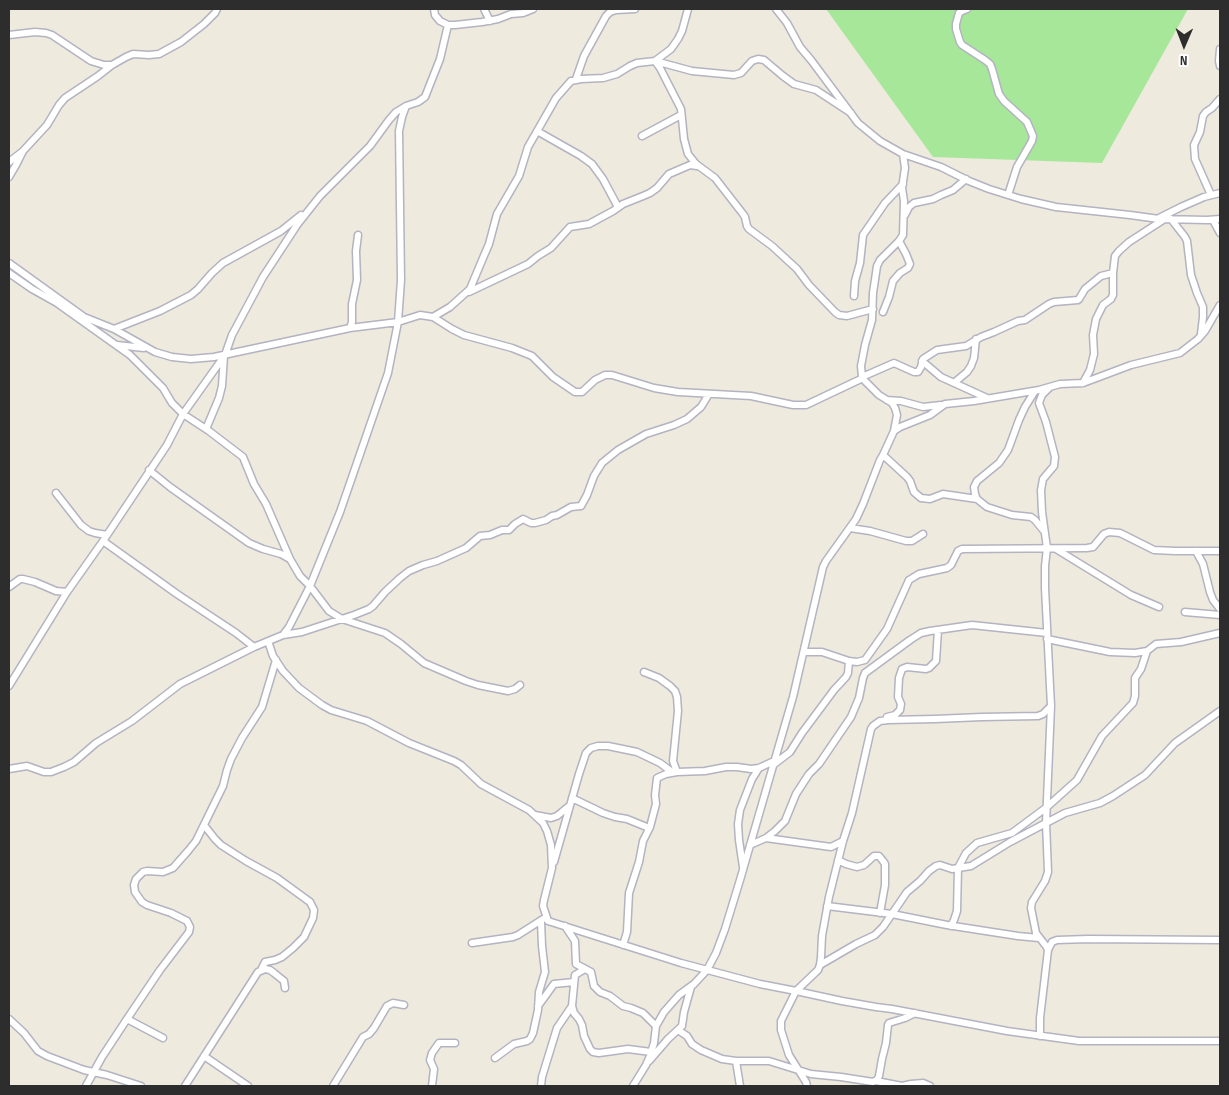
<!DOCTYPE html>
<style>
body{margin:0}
#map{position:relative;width:1229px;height:1095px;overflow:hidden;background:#efeade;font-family:"Sofia Sans Condensed",sans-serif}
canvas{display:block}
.frame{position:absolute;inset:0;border:10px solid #2d2d2d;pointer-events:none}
.north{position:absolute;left:1159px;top:20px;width:50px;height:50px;-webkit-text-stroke:4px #fff;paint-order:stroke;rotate:181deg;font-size:14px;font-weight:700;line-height:20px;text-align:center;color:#2d2d2d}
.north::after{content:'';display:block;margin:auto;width:18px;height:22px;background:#2d2d2d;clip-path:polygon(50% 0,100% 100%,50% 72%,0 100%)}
</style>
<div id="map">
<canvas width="1229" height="1095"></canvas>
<div class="frame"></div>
<div class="north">N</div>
</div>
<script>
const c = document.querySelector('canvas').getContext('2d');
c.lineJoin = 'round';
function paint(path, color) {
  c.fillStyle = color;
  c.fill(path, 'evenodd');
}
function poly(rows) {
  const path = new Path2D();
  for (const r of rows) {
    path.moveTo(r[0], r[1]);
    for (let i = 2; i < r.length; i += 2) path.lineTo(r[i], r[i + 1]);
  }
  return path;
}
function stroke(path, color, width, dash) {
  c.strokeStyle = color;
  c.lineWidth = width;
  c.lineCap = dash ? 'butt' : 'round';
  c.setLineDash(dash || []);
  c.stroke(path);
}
paint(poly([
 [826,9,1188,9,1102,163,933,157]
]), '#a6e799');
const minor = poly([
 [434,9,435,15,440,21,448,25,455,25,482,22,498,19,511,14,523,13,533,9],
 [484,9,490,21],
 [688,9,682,31,678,39,671,49,655,61,660,68,681,109,684,139,688,154,696,164,715,178,743,214,745,217,747,226,749,229,772,246,797,269,809,285,835,312,839,315,847,316,873,309],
 [776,9,787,23,800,47,811,60,858,123,880,141,903,154,941,167,969,181,989,189,1021,199,1056,207,1130,215,1159,219,1207,220,1220,219],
 [967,9,962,11,959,13,956,24,956,29,960,42,962,45,985,60,990,64,992,69,999,94,1004,101,1027,122,1033,136,1032,141,1017,167,1008,195],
 [9,35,35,32,46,33,52,35,91,61,104,65,112,65],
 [1220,49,1219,61,1220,66],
 [576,79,584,56,606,16,610,12,616,10,635,9],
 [537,131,581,156,592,164,603,179,618,207],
 [642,136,681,115],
 [9,162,22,152],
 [9,177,16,165,23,151,47,125,59,105,65,98,98,76,112,65,126,57,133,54,149,55,159,54,181,42,204,24,215,13,217,9],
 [1211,195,1195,159,1194,145,1200,132,1203,116,1206,112,1212,108,1220,99],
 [905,215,909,207,914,203,933,199,941,195,953,190,966,179],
 [1159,218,1181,207,1204,197,1220,193],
 [1171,219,1185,237,1187,241,1191,275,1197,293,1203,307,1203,317,1201,334],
 [1213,220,1220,233],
 [9,263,84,317,114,329,155,352,172,357,191,359,214,357,350,328,398,322,420,315,433,317,452,329,464,335,512,348,532,356,553,377,575,392,582,392,595,380,605,375,612,375,654,388,678,392,751,396,793,405,806,405,863,378],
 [9,273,32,289,57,303,130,355,163,388,172,403,183,414,209,431,243,457,254,484,266,504,290,559,300,576,310,586,329,611,342,619,385,633,401,644,424,663,466,681,478,685,508,691,515,689,520,685],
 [469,292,528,264,538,256,551,248,570,227,589,224,613,211,623,204,643,196,650,193,657,188,669,174,690,165,697,166],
 [854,296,855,281,860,263,863,235,885,203,903,184],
 [883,312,889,297,893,281,900,273,908,268,910,264,906,254,899,241],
 [433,317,450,307,470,289,483,258,489,244,497,214,519,176,528,147,556,98,571,81,581,79,603,78,617,74,630,66,637,63,655,61,692,71,734,75,741,73,752,61,758,59,764,60,783,76,794,84,816,90,851,113],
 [350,328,352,322,352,304,357,280,356,251,358,235],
 [114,329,160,311,191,295,198,289,212,273,223,263,281,231,301,215],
 [117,345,144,348],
 [922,361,941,377,987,398],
 [862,377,894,363,914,372,918,372,921,367,923,359,937,350,966,346,981,337,994,332,1018,321,1025,320,1049,304,1054,302,1078,300,1079,299,1085,289,1101,276,1113,273],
 [955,382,967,372,971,366,974,358,976,339],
 [1083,383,1090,370,1094,354,1093,335,1096,319,1103,305,1111,299,1113,295,1113,273,1115,256,1119,251,1129,242,1163,220],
 [1035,391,1025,407,1019,420,1008,450,999,463,977,481,974,487,975,494,977,499,987,507,1012,515,1031,517,1035,520,1044,531],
 [887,400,901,401,923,407,941,405],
 [206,429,219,398,222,386,224,356],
 [894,431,900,427,930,415,945,404,974,401,1039,390,1060,384,1083,383,1131,365,1180,353,1198,339,1205,331,1220,305],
 [883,455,907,477,910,481,914,492,921,498,930,499,943,494,977,499],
 [149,470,170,487,249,543,263,549,281,554,288,558],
 [56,493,81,525,89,531,95,533,107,535],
 [850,528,870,531,906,541,912,541,923,534],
 [103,541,177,594,236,633,254,647],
 [1056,549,1131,595,1159,607],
 [1196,551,1203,564,1210,592,1213,600,1220,609],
 [9,587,20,579,23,579,35,582,56,591,67,592],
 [1185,612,1220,615],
 [283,635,289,627,310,586,340,512,388,373,398,322,401,280,399,131,402,117,406,106],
 [1047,639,1110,652,1135,653,1147,651,1156,644,1181,642,1220,633],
 [268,641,273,656,283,671,299,688,322,705,331,710,367,721,409,743,454,761,461,765,481,784,529,810,543,823,547,831,551,845,552,868,544,900,543,906,548,921,681,963,760,984,796,991,842,1001,876,1007,892,1009,1007,1031,1079,1041,1220,1041],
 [804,652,822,652,849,661,857,662,865,660,887,629,909,580,919,574,947,568,951,565,958,551,962,549,1087,548,1093,547,1104,534,1109,532,1120,533,1154,550,1175,551,1220,551],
 [644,672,659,678,670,686,675,691,677,697,678,711,673,761,677,772],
 [9,686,67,592,103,541,167,445,183,414,225,355,232,335,263,277,297,225,320,196,370,146,389,120,396,112,406,106,418,102,425,97,440,59,448,25],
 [887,717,895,715,900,710,901,704,898,697,899,678,902,669,907,667,926,669,929,668,936,661,938,630],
 [773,765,790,752,802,733,834,690,846,677,848,673,849,661],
 [9,769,27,766,44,772,51,772,64,767,74,762,96,743,132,721,180,684,254,647,283,635,302,632,354,615,369,609,373,606,385,592,400,578,409,571,423,565,437,561,466,548,480,536,490,535,502,530,509,530,515,524,523,519,531,523,535,523,546,520,552,516,557,515,571,507,581,506,587,495,594,476,602,463,618,450,646,434,674,425,687,419,701,407,709,394],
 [572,798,603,813,615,817,627,819,649,828],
 [535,815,551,818,557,816,568,807],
 [204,825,215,839,221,845,246,861,277,878,310,902,314,910,313,918,304,937,293,948,282,957,275,960,265,962,261,970],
 [766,838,831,847,843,841],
 [750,845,766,838,775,831,785,821,796,794,809,774,819,764,851,717,859,698,863,678,865,673,910,640,921,633,930,631,972,625,1047,633],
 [838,860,846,864,857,867,864,865,874,856,879,856,883,861,885,864,885,885,880,913],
 [554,862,579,774,586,753,591,748,598,746,608,746,637,752,660,763,672,772],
 [743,867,739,840,738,824,740,810,752,779,759,768],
 [827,906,892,914,947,925,1018,936,1039,938],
 [565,926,575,941,576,964,591,972,594,986,600,992,610,996,623,1006,631,1008,643,1013,656,1026],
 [951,926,954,920,957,911,958,868,966,853,977,843,1012,833,1047,807,1077,780,1102,736,1133,703,1135,696,1135,678,1141,669,1147,651],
 [472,943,513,937,518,935,543,919],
 [623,945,627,932,629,893,639,862,643,841,650,827,656,804,655,795,657,778,666,774,677,772,705,771,726,767,737,767,751,769,759,768,774,761],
 [1048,950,1052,942,1057,940,1088,939,1220,940],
 [820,965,856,944,875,935,883,927,907,892,920,881,929,871,936,866,940,865,952,869,971,866,1010,842,1065,813,1100,803,1113,796,1145,775,1175,743,1220,711],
 [585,969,575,975,572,1006,574,1013,579,1019,582,1025,584,1036,590,1049,593,1052,599,1053,628,1049,651,1052],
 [538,1006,554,984,574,982],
 [9,1019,24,1033,38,1051,47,1056,84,1070,107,1075,141,1086],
 [127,1019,163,1038],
 [678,1030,687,1036,692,1044,701,1050,722,1059,736,1061,769,1061,811,1074,841,1077,873,1082,877,1080,879,1076,882,1059,886,1043,888,1025,889,1023,905,1018,915,1013],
 [1040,1036,1040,1018,1048,950,1046,946,1036,933,1031,908,1032,902,1045,881,1048,872,1046,823,1051,706,1045,588,1045,566,1047,548,1042,512,1041,490,1043,479,1054,466,1055,457,1046,422,1039,403,1042,395,1049,388],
 [204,1056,248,1086],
 [495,1058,514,1044,527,1041,530,1039,533,1033,538,1010,539,992,545,972,542,946,541,921],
 [649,1061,668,1039,682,1026,684,1012,691,987],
 [736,1061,740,1086],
 [876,1081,902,1086,911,1084,923,1083,930,1086],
 [86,1086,102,1057,127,1019,160,970,189,932,190,927,187,921,171,913,147,905,142,902,135,892,134,885,136,879,143,872,147,871,163,872,173,868,188,851,196,841,223,786,227,770,231,759,242,738,262,707,276,660],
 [185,1086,258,972,265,969,270,970,274,973,284,981,285,988],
 [333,1086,363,1037,369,1034,374,1028,387,1006,393,1003,404,1005],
 [432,1086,434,1069,430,1060,432,1053,439,1043,455,1043],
 [541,1086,542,1077,557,1028,572,1006],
 [633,1086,646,1065,650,1056,654,1043,656,1026,664,1012,679,995,694,984,707,970,716,953,725,929,740,880,793,697,823,567,826,561,856,519,863,504,880,460,883,455,894,431,897,415,895,408,892,403,879,395,864,380,862,377,861,366,865,345,872,320,873,293,877,266,880,260,899,241,903,235,904,201,902,188,905,168,903,154],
 [807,1086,806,1082,789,1055,781,1030,781,1021,796,991,818,970,820,965,821,957,822,936,829,897,843,841,852,813,871,729,873,726,880,721,888,720,935,719,982,717,1038,716,1043,714,1051,706]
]);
stroke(minor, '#b3b3c1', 9);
stroke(minor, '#fff', 6);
</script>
